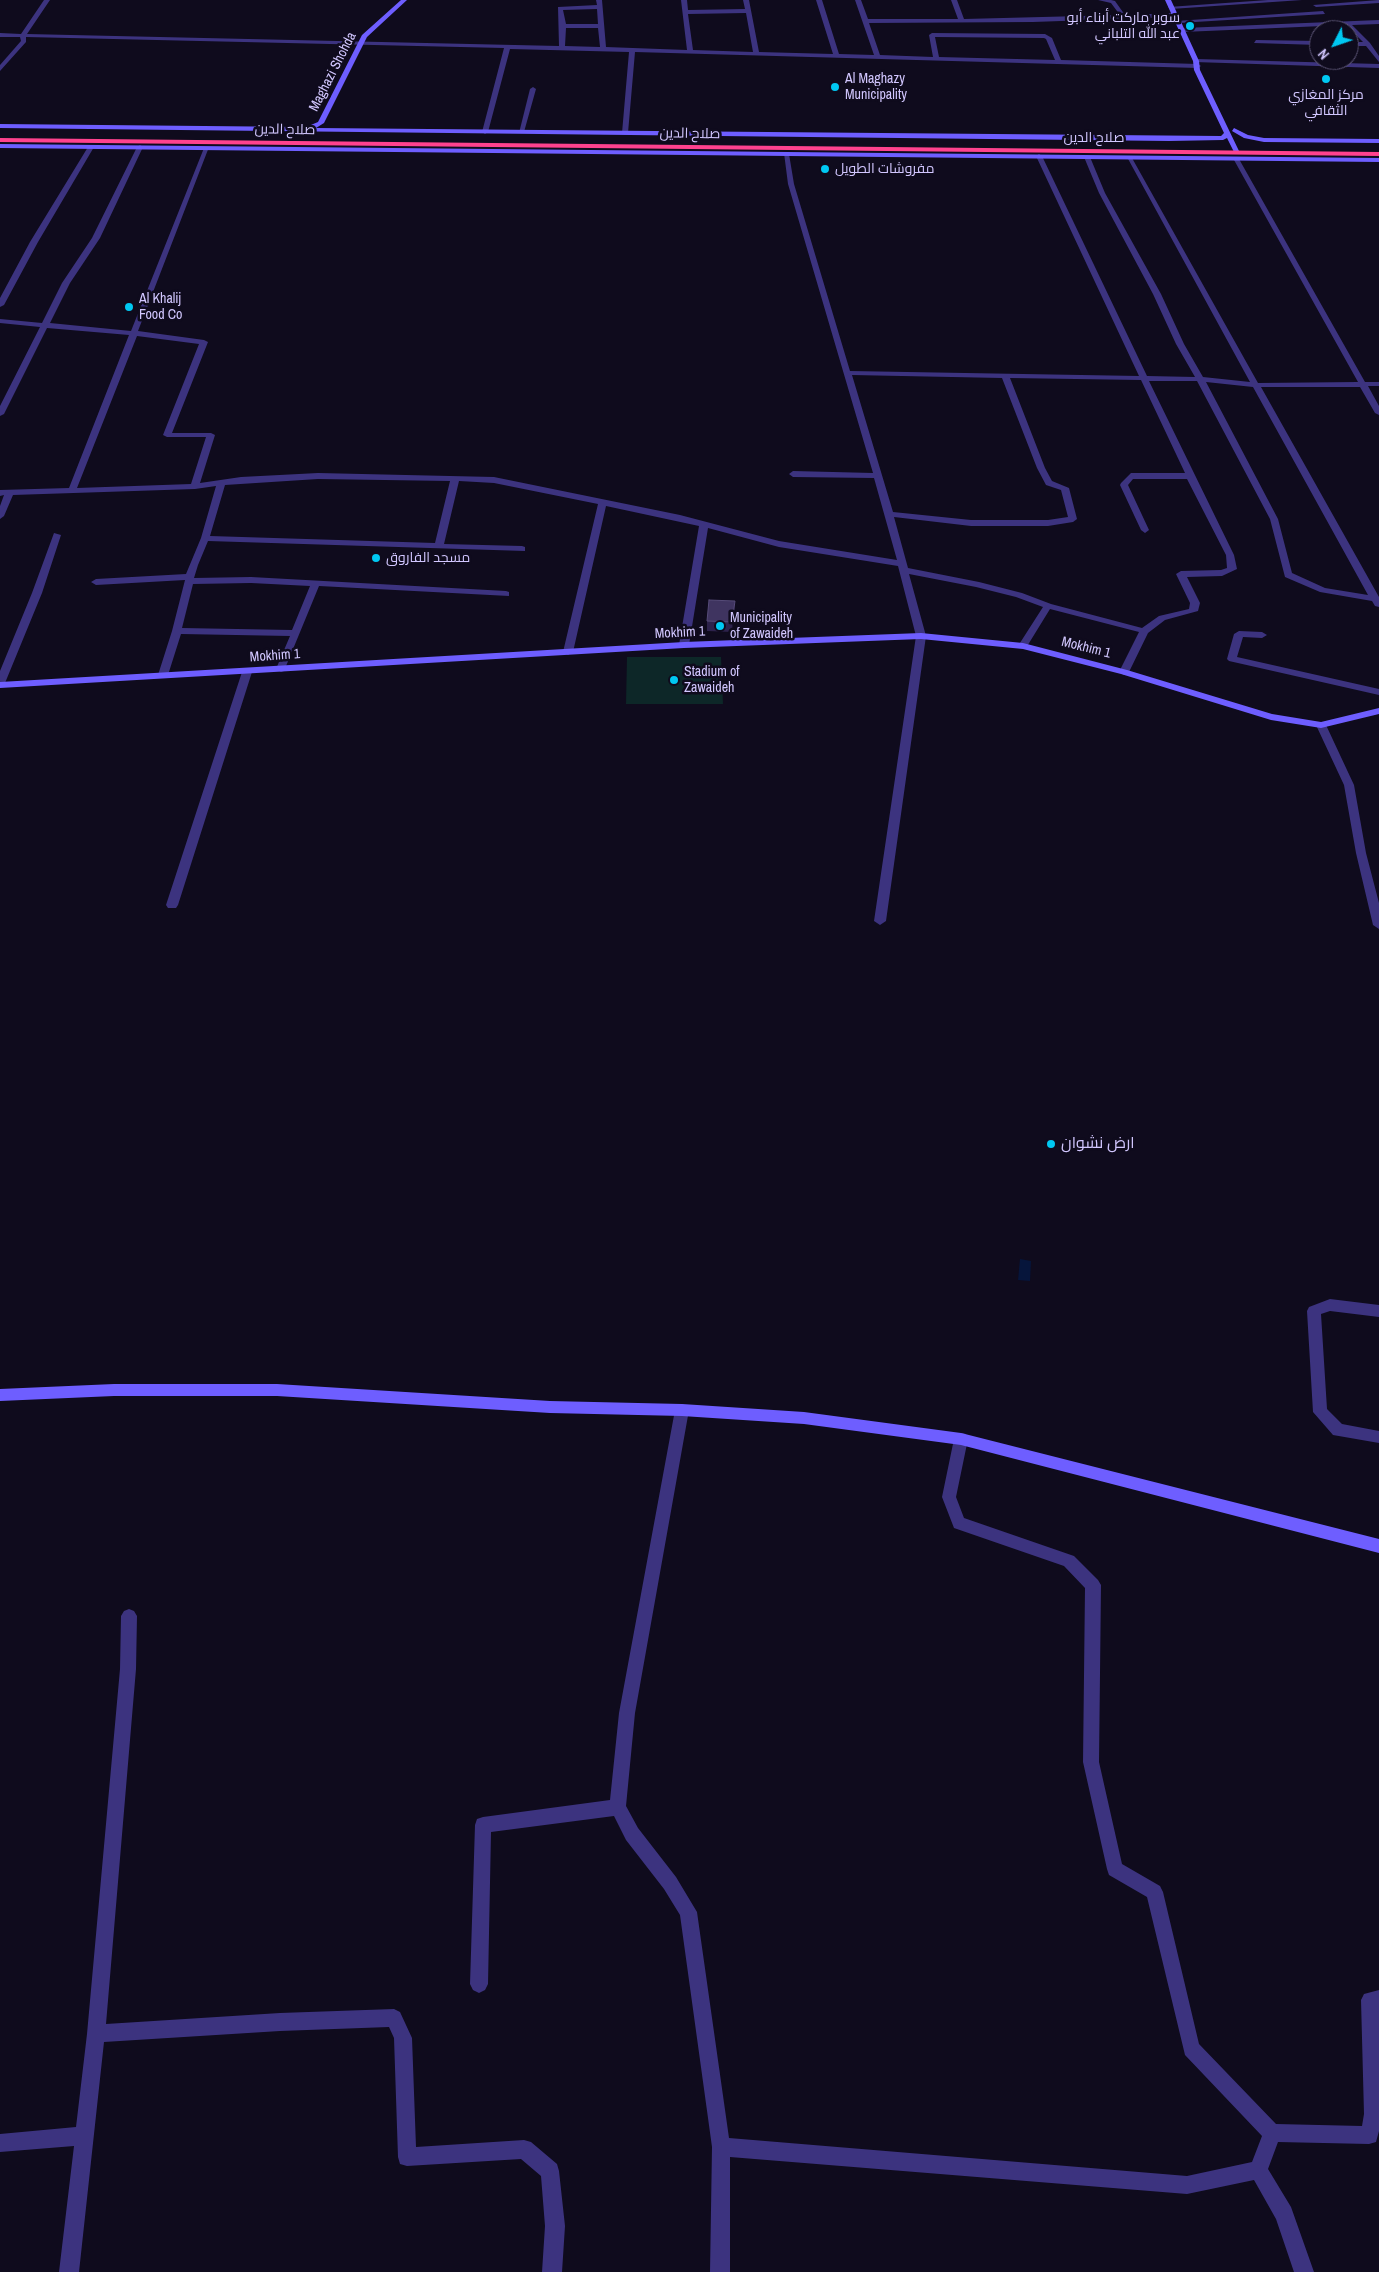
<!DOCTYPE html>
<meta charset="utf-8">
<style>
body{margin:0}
#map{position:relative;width:1379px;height:2272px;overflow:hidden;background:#0f0b1d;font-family:"Archivo Narrow",sans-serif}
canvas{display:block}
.north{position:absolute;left:1309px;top:20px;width:50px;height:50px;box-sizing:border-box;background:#0f0b1d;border:1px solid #5d5677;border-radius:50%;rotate:229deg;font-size:14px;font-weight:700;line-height:20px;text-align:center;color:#d2c7ff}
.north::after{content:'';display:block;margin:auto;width:18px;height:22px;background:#00c8f2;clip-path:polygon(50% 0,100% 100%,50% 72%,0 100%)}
</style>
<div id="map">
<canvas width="1379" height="2272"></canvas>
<div class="north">N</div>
</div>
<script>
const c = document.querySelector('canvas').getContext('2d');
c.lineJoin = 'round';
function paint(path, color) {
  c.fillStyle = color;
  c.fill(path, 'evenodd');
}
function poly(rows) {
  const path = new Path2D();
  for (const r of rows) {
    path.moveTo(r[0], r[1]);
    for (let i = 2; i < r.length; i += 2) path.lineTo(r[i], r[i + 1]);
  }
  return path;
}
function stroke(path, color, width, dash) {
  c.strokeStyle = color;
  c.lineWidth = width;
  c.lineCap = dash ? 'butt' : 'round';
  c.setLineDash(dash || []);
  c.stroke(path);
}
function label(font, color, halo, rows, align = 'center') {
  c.font = font + ' "Archivo Narrow",Cairo,sans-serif';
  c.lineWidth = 5;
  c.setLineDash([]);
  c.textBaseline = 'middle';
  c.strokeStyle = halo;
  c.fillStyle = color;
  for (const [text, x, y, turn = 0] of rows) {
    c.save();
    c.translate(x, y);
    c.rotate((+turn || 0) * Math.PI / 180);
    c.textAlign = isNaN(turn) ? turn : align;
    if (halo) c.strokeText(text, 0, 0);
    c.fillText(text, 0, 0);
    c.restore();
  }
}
paint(poly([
 [627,657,721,657,723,704,626,704]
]), '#0d2728');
paint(poly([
 [1020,1259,1031,1261,1030,1281,1018,1280]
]), '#06153b');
paint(poly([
 [44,0,50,0,27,34,559,46,558,7,597,5,596,0,602,0,606,47,687,50,681,0,687,0,688,10,745,9,743,0,749,0,759,52,833,54,816,0,822,0,839,54,874,55,855,0,861,0,868,19,958,19,951,0,957,0,964,19,1120,15,1111,3,1098,0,1111,0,1115,1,1125,15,1176,13,1179,15,1176,17,1033,22,869,23,880,55,933,57,929,35,932,33,1045,34,1052,38,1061,60,1198,64,1201,66,1198,68,635,52,628,133,625,135,622,133,629,52,510,49,488,132,485,134,482,132,504,48,26,37,26,42,0,71,0,65,21,41,20,37,0,37,0,33,21,34,44,0],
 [597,9,598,24,566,24,563,10,597,9],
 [746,13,753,52,693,50,688,14,746,13],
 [566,28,598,28,600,47,565,46,566,28],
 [935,37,1044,38,1046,39,1055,60,939,57,935,37],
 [1268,0,1302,0,1171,9,1168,7,1268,0],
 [1379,0,1379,3,1316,7,1313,5,1379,0],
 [1323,11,1325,14,1179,23,1176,21,1323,11],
 [1379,20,1379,24,1352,25,1370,43,1379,56,1379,62,1366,46,1349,46,1349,42,1363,42,1346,25,1183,32,1180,30,1183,28,1379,20],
 [1256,40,1319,41,1319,45,1254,43,1256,40],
 [1196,59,1379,64,1379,68,1194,62,1196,59],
 [533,87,536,89,524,132,519,133,530,89,533,87],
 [91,145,94,147,38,242,4,305,0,307,0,298,30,242,88,147,91,145],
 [140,145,143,147,100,238,70,283,50,323,131,331,204,148,209,147,138,331,204,340,208,342,172,433,211,433,215,435,200,483,241,477,318,473,494,477,680,515,779,541,897,560,874,478,793,477,789,474,793,471,873,473,788,184,784,153,789,154,794,184,850,371,1139,376,1036,156,1039,154,1042,156,1147,376,1195,377,1176,344,1153,294,1099,193,1084,157,1087,155,1090,157,1105,193,1161,294,1184,344,1203,377,1250,382,1127,157,1132,158,1258,383,1358,382,1234,160,1239,159,1365,382,1379,382,1379,386,1368,386,1379,406,1379,415,1375,413,1360,387,1261,387,1379,597,1379,607,1375,606,1372,601,1320,592,1285,577,1270,519,1197,381,1149,381,1234,555,1237,569,1222,576,1187,577,1200,603,1198,611,1165,620,1148,633,1129,672,1124,675,1119,672,1139,632,1050,609,1026,648,1020,648,1018,646,1043,607,1016,597,976,587,909,574,926,636,886,921,880,925,874,921,916,636,898,566,779,547,708,528,689,645,684,648,679,645,699,526,606,506,573,652,568,655,563,652,598,504,494,483,459,481,444,544,522,546,525,547,525,551,208,541,198,565,194,578,251,577,506,591,509,592,509,596,319,586,284,671,281,672,276,669,290,636,181,634,168,675,166,677,160,677,158,675,172,631,185,580,96,585,91,582,96,579,186,574,201,538,216,486,195,489,13,495,4,516,0,519,0,506,4,495,0,496,0,490,69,488,129,335,47,328,4,414,0,416,0,406,40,327,0,323,0,319,42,323,62,283,92,238,137,147,140,145],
 [137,336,199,344,163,435,167,437,206,437,191,484,77,488,137,336],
 [852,375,1002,378,1037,468,1046,485,1061,490,1068,517,1048,520,971,520,893,512,852,375],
 [1010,378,1141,380,1185,473,1131,473,1121,483,1120,485,1141,530,1145,533,1149,530,1128,485,1133,479,1187,479,1226,555,1227,568,1221,570,1181,571,1176,574,1190,603,1189,609,1159,616,1142,628,1051,604,1022,593,979,582,908,568,894,517,971,526,1048,526,1073,522,1077,519,1069,488,1052,481,1045,468,1010,378],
 [1206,382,1253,387,1368,595,1325,588,1292,573,1278,519,1206,382],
 [318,479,450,481,435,543,210,536,225,485,318,479],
 [251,583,310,586,292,630,182,628,193,584,251,583],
 [54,533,61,535,42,593,5,683,0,686,0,671,32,593,54,533],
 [1239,631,1262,632,1267,635,1262,638,1243,637,1237,657,1379,689,1379,695,1229,661,1227,659,1234,634,1239,631],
 [247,669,252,672,178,905,176,908,168,908,166,905,242,672,247,669],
 [1321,722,1326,725,1354,785,1366,853,1379,903,1379,929,1373,925,1356,853,1344,785,1316,725,1321,722],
 [1330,1299,1379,1305,1379,1317,1330,1311,1321,1314,1327,1409,1342,1424,1379,1431,1379,1443,1333,1435,1313,1412,1307,1311,1309,1307,1330,1299],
 [682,1404,687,1406,689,1410,635,1713,626,1806,638,1828,676,1877,697,1912,729,2138,1187,2176,1252,2162,1262,2136,1185,2055,1147,1897,1109,1875,1107,1869,1083,1762,1085,1588,1064,1566,954,1528,942,1497,954,1439,956,1434,961,1433,966,1434,968,1439,956,1497,964,1518,1074,1556,1098,1580,1101,1585,1099,1762,1122,1864,1160,1886,1163,1892,1199,2044,1276,2124,1362,2126,1364,2114,1361,2000,1364,1994,1379,1990,1379,2131,1376,2142,1369,2144,1278,2142,1268,2169,1291,2207,1314,2272,1294,2272,1276,2219,1254,2180,1187,2194,730,2157,730,2272,710,2272,712,2147,680,1915,664,1889,626,1840,614,1816,491,1832,488,1984,485,1990,479,1993,473,1990,470,1984,475,1825,477,1819,483,1817,610,1800,619,1713,675,1410,677,1406,682,1404],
 [129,1609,134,1611,137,1616,136,1669,106,2024,280,2013,394,2009,400,2012,412,2038,416,2147,524,2140,531,2142,557,2164,559,2171,565,2226,562,2272,542,2272,545,2226,541,2176,521,2159,407,2166,400,2164,398,2157,394,2038,389,2027,280,2031,104,2042,79,2272,59,2272,74,2146,0,2152,0,2134,76,2127,87,2034,120,1669,121,1616,124,1611,129,1609]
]), '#3c337f');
paint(poly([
 [401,0,407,0,367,37,324,123,316,128,1221,136,1224,133,1194,70,1193,61,1165,0,1171,0,1199,61,1200,70,1239,151,1234,152,1227,138,1223,140,1169,141,0,128,0,124,306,127,318,122,362,35,401,0],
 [1234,128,1248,135,1264,138,1379,139,1379,143,1264,142,1244,138,1232,131,1234,128],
 [0,144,1379,158,1379,162,0,148,0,144],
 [921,633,1023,643,1127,670,1272,714,1321,722,1379,708,1379,714,1321,728,1271,720,1121,674,1023,649,921,639,684,648,0,688,0,682,684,642,921,633],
 [114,1384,277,1384,550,1401,682,1404,804,1412,961,1433,1379,1539,1379,1553,961,1445,804,1424,682,1416,550,1413,277,1396,114,1396,0,1401,0,1389,114,1384]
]), '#6e5eff');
paint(poly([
 [0,138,1379,152,1379,156,0,142,0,138]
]), '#ff428e');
paint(poly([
 [735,611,732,632,707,631,707,621]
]), '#2d224c');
paint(poly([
 [735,601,735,611,732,632,732,622]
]), '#1a1231');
const building = poly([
 [709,600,735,601,732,622,707,621,709,600]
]);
paint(building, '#3f3460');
stroke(building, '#564b79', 1);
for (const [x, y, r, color] of [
 [1190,26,5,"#00c8f2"],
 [1326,79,5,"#00c8f2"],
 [835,87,5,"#00c8f2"],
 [825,169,5,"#00c8f2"],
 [129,307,5,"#00c8f2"],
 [376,558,5,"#00c8f2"],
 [720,626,5,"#00c8f2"],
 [674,680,5,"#00c8f2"],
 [1051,1144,5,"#00c8f2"]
]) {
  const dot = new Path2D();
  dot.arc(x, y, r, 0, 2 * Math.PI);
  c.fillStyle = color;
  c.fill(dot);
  stroke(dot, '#0f0b1d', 2);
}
label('14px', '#d2c7ff', '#0f0b1d', [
 ["سوبر ماركت أبناء أبو",1180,18,"right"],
 ["عبد الله التلباني",1180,34,"right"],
 ["Al Maghazy",845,79],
 ["Municipality",845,95],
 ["مركز المغازي",1326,95,"center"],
 ["الثقافي",1326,111,"center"],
 ["مفروشات الطويل",835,169],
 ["Al Khalij",139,299],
 ["Food Co",139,315],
 ["مسجد الفاروق",386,558],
 ["Municipality",730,618],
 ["of Zawaideh",730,634],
 ["Stadium of",684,672],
 ["Zawaideh",684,688]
], 'left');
label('14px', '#d2c7ff', '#0f0b1d', [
 ["Maghazi Shohda",333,72,-63],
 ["صلاح الدين",285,130,1],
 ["صلاح الدين",690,134,1],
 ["صلاح الدين",1094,138],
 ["Mokhim 1",680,633,-3],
 ["Mokhim 1",1086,648,14],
 ["Mokhim 1",275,656,-4]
]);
label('16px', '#d2c7ff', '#0f0b1d', [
 ["ارض نشوان",1061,1144]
], 'left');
</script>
